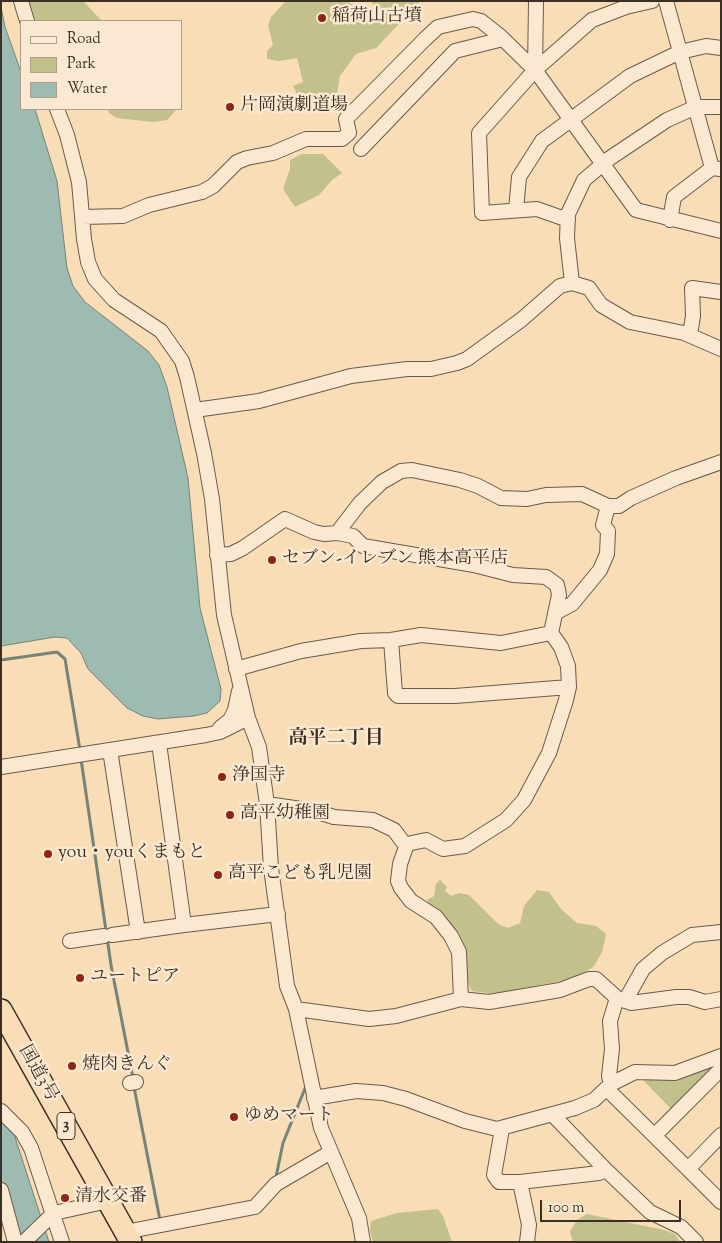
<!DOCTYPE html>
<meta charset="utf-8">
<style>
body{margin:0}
#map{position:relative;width:722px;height:1243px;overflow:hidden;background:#f8ddb7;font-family:"Sorts Mill Goudy",serif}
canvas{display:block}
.frame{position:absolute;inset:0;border:2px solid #3b2e25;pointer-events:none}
.legend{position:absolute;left:20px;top:20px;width:162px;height:90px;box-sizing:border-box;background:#fae9d0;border:1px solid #ae9e8c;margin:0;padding:6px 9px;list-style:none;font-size:15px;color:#3b2e25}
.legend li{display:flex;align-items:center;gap:10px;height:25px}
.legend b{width:25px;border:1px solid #ae9e8c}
.scale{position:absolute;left:540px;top:1200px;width:141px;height:22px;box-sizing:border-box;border:2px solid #3b2e25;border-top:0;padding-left:6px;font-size:15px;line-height:18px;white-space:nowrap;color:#3b2e25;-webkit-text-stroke:4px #fae9d0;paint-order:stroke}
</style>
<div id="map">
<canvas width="722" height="1243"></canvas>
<div class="frame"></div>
<ul class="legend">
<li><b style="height:6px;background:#fae9d0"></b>Road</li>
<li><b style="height:14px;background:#c2c08b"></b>Park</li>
<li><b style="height:14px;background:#9dbbb0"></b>Water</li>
</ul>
<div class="scale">100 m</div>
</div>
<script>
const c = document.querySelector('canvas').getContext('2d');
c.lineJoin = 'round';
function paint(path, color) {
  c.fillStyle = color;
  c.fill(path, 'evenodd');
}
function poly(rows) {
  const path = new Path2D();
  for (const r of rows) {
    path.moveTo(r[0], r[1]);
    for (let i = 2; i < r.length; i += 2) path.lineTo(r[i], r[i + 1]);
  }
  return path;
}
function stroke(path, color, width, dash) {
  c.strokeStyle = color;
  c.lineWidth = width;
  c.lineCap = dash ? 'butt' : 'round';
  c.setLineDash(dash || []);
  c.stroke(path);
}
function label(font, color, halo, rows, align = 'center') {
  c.font = font + ' "Sorts Mill Goudy","Noto Serif JP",serif';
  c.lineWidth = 5;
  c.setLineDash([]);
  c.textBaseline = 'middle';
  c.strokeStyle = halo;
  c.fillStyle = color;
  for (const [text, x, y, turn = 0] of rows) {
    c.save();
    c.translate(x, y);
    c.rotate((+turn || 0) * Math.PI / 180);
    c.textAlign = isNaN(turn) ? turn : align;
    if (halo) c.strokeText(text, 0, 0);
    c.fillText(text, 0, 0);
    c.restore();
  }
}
paint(poly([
 [29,1,83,1,102,21,34,21],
 [286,1,348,1,362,14,375,7,371,1,421,1,376,48,356,54,340,76,337,93,328,107,311,104,305,98,298,96,293,86,303,82,297,58,279,61,267,59,267,51,273,45,268,25,271,17],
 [108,109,177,109,167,120,154,122,117,118,109,113],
 [302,154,323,154,342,173,332,180,319,195,295,207,283,189,290,169,290,160],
 [440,880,447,887,445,891,451,896,460,893,469,895,498,924,508,928,520,923,524,906,537,890,549,892,561,909,577,923,596,926,606,934,602,952,594,966,576,978,494,994,472,991,427,900,434,896,436,884],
 [711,1066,713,1067,673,1111,641,1078,672,1080],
 [438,1209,443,1216,452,1242,373,1242,370,1231,371,1221,397,1213],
 [587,1214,664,1230,675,1234,680,1242,573,1242,570,1231,577,1220]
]), '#c2c08b');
const water = poly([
 [1,7,5,27,21,72,21,109,35,109,57,181,67,268,73,286,85,302,148,351,159,365,167,387,188,478,200,608,221,689,220,701,207,713,194,716,158,719,143,716,127,708,88,669,81,653,67,638,55,637,1,646,1,7],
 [1,1122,14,1134,49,1242,19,1242,1,1180,1,1122]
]);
paint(water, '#9dbbb0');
stroke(water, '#768378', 1);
stroke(poly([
 [1,660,57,652,65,659,80,750],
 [81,759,111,965,133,1078],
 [134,1087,160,1220],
 [276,1177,283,1143,306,1086]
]), '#768378', 3);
const minor = poly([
 [21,1,27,21],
 [666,1,712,168],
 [535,70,536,1],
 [361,149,455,51,503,39],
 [516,210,519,177,542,141,630,76,680,52,706,46,721,48],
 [82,217,123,216,149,205,202,192,213,186,237,162,247,158,273,153,306,139,342,139,349,133,346,119,425,39,438,27,473,19,481,21,500,36,535,70,636,210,721,231],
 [568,220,537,209,482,213,479,133,535,70,592,20,626,7,652,1],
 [670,220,674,197,712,168,720,169],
 [572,283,567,238,568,214,584,180,610,158,667,120,696,107,721,107],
 [690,335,693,316,692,288,721,292],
 [195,410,259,401,351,376,407,369,431,369,457,363,467,359,521,320,560,286,572,283,589,288,601,305,630,322,684,333,721,349],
 [217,555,231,554,243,548,285,519,314,532,324,534,337,533,360,503,382,482,401,471,412,470,460,480,478,486,501,498,527,499,546,495,582,494,608,506,619,506,631,498,676,478,721,462],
 [555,613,572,604,600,570,607,554,608,531,603,525,608,506],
 [391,640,395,693,398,696,455,696,569,687],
 [236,669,301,651,361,641,391,640,421,635,501,643,551,633],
 [248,718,259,747,267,804,271,868,287,986,296,1009,321,1128,359,1218,363,1242],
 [220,728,230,720,235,710,239,691],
 [159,743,184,925,278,914],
 [110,750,138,932],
 [1,767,206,735,220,732,248,718,224,615,212,499,204,453,187,377,182,361,161,331,114,300,95,279,88,262,84,239,79,182,67,135,57,109],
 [267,804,315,811,334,817,373,820,394,830,403,842,407,844,426,840,443,849,465,846,506,820,524,800,549,753,566,700,569,687,568,666,561,647,551,633,559,595,557,585,546,577,513,575,474,565,363,546,353,536,337,533],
 [407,844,400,864,398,881,401,888,411,901,436,917,451,936,459,952,461,999],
 [112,935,184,925],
 [70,941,104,936],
 [625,1001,643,969,662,953,692,935,721,932],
 [296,1009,369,1019,396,1016,461,999,489,1002,560,990,589,979,596,979,617,998,631,1003,676,997,689,997,705,1002,721,999],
 [130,1083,136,1082],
 [611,1084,609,1076,612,1049,610,1021,617,998],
 [607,1089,688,1169,721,1135],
 [314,1098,356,1091,383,1093,406,1099,465,1121,497,1129,575,1108,594,1100,611,1084,635,1072,675,1073,721,1056],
 [1,1111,22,1132,31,1148,62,1242],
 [502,1129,494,1175,499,1182,520,1182,529,1225,527,1242],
 [655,1135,721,1069],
 [688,1169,721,1202],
 [606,1170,650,1212,681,1227,696,1242],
 [520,1182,599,1173,606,1170,553,1115],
 [1,1190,15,1242],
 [125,1232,255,1207,276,1184,331,1152],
 [24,1242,54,1213,108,1201]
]);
const highway = poly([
 [1,1010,131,1242]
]);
stroke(minor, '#6a5a4a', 16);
stroke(highway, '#3b2e25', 24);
stroke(minor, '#fae9d0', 14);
stroke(highway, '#f8ddb7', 21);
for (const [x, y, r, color] of [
 [322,18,5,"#8f2418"],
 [230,107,5,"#8f2418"],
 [272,560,5,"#8f2418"],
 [222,777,5,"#8f2418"],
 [230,815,5,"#8f2418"],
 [48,854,5,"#8f2418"],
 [218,875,5,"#8f2418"],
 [80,978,5,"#8f2418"],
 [72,1066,5,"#8f2418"],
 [234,1117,5,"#8f2418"],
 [65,1198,5,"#8f2418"]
]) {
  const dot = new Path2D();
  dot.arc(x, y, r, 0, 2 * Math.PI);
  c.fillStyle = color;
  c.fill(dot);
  stroke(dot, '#fae9d0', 2);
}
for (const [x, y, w] of [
 [66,1126,18]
]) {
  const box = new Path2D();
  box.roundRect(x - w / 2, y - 13.5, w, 27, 4);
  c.fillStyle = '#fae9d0';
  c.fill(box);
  stroke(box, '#3b2e25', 1);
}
label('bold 16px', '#3b2e25', null, [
 ["3",66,1126]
]);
label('18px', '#3b2e25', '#fae9d0', [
 ["稲荷山古墳",332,18],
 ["片岡演劇道場",240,107],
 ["セブン-イレブン 熊本高平店",282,560],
 ["浄国寺",232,777],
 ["高平幼稚園",240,815],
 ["you・youくまもと",58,854],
 ["高平こども乳児園",228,875],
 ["ユートピア",90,978],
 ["焼肉きんぐ",82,1066],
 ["ゆめマート",244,1117],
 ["清水交番",75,1198]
], 'left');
label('18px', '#3b2e25', '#fae9d0', [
 ["国道3号",37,1074,61]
]);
label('bold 19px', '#3b2e25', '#fae9d0', [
 ["高平二丁目",336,740]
]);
</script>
